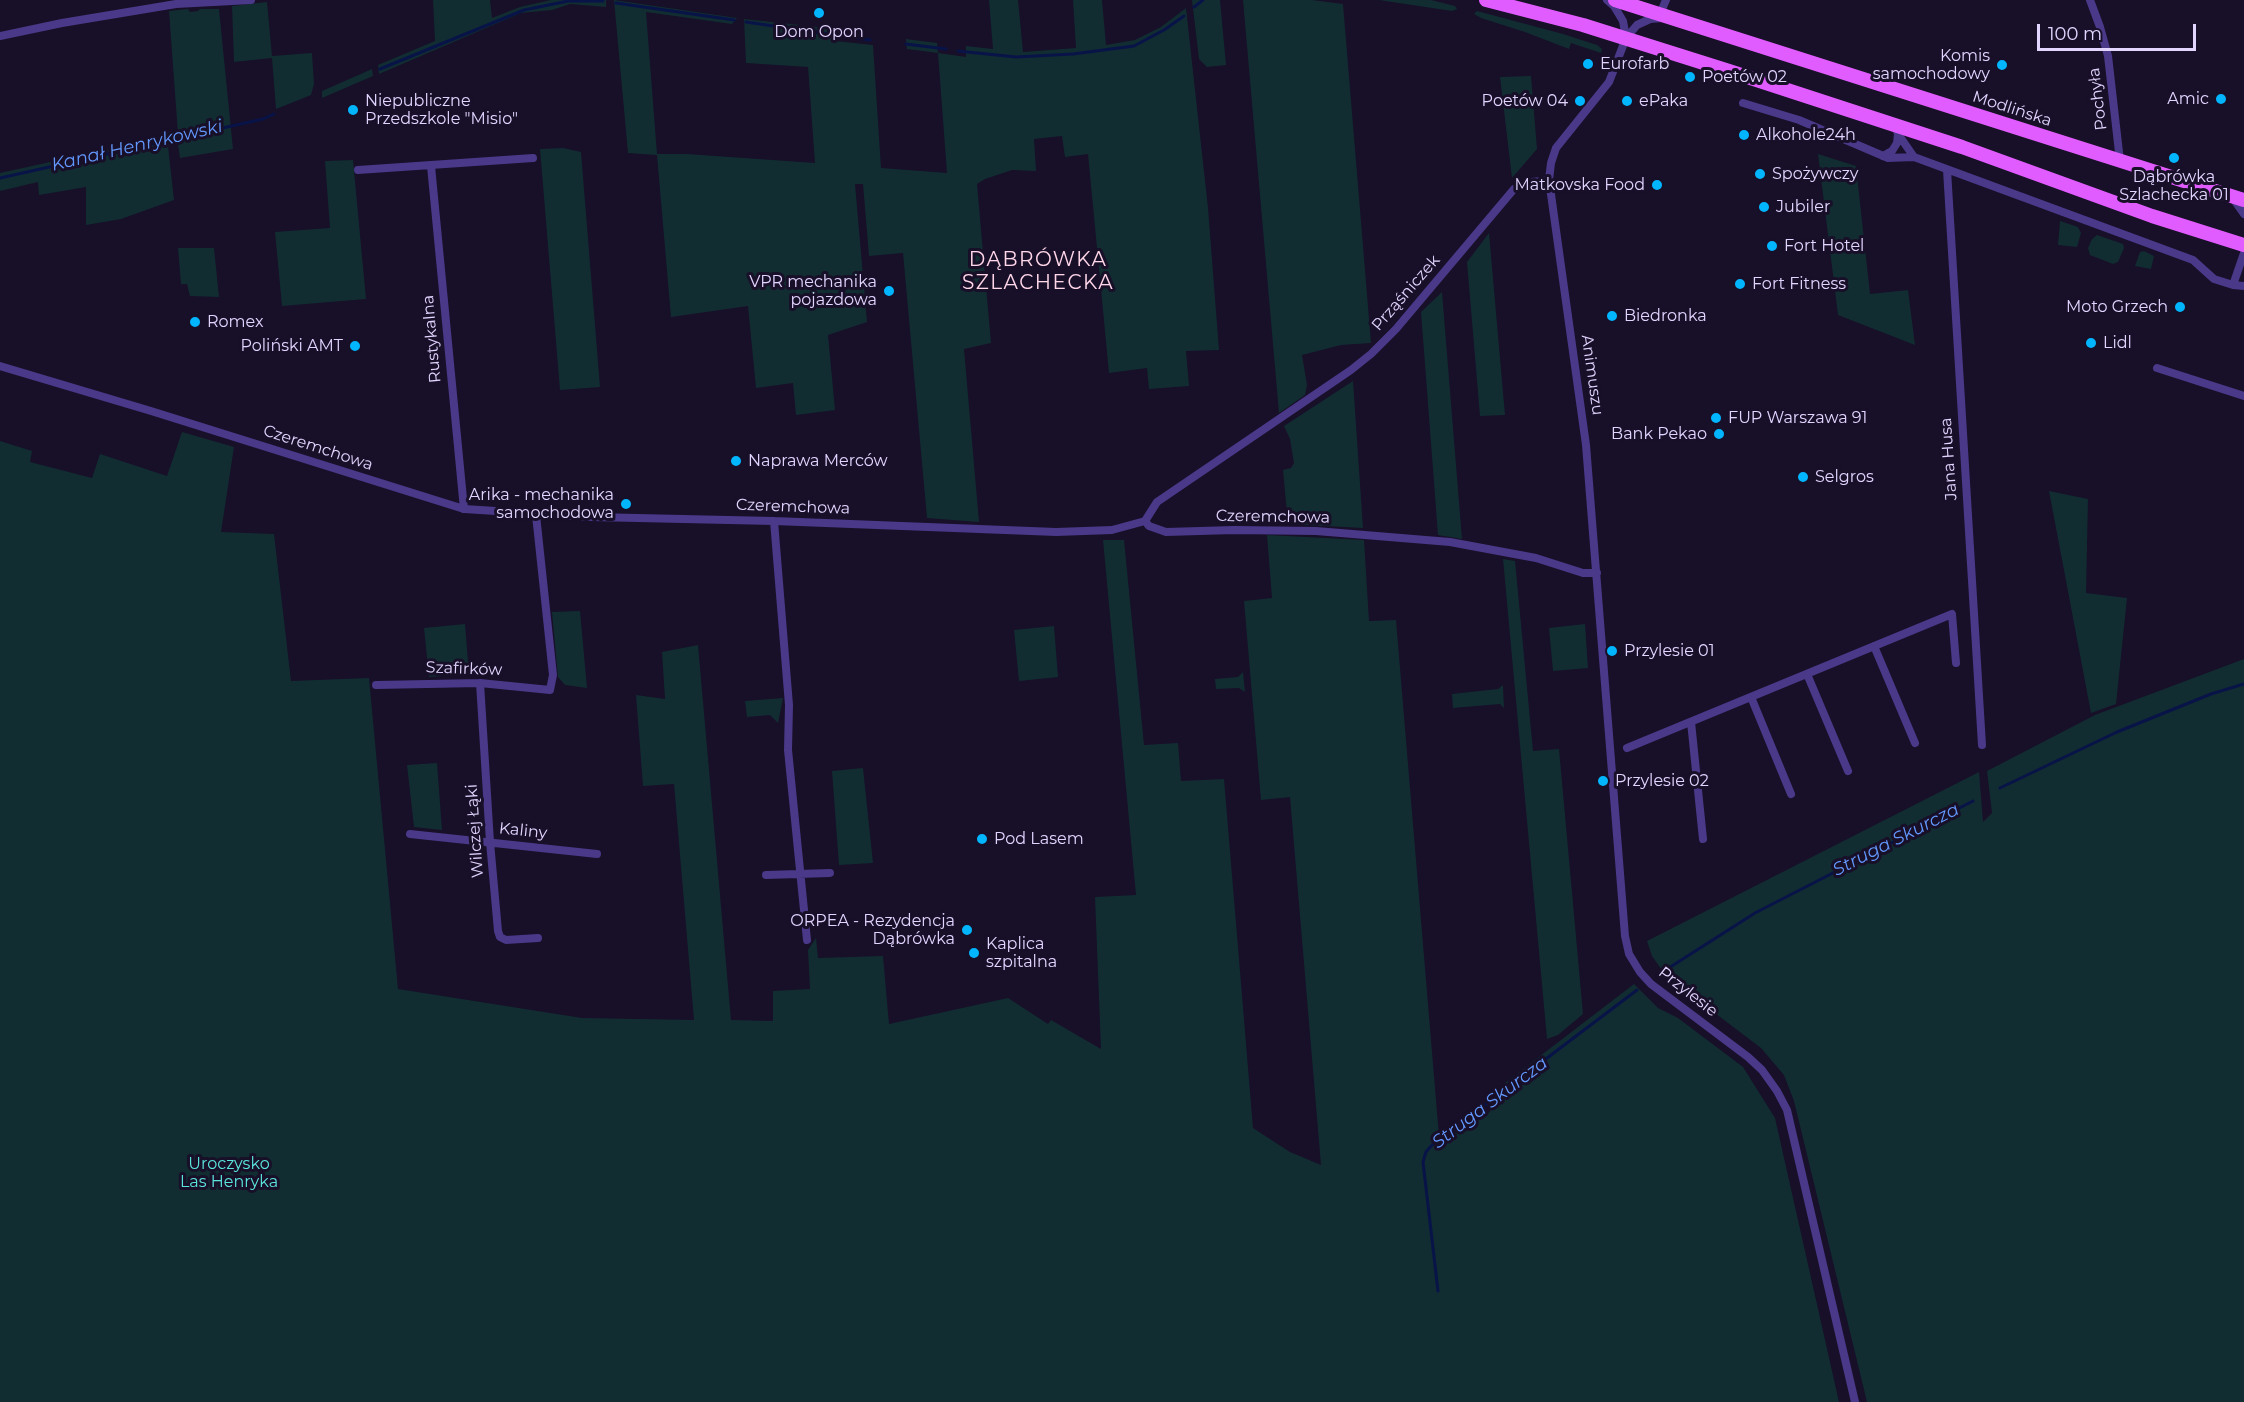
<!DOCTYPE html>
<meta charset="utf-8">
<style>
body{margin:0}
#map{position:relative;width:2244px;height:1402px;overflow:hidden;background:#180f28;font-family:Montserrat,sans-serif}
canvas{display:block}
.scale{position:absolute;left:2037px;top:24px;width:159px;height:27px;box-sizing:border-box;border:3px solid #e2d5ff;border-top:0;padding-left:8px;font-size:18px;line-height:21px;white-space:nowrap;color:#e2d5ff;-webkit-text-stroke:4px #180f28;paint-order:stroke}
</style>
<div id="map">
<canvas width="2244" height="1402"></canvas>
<div class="scale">100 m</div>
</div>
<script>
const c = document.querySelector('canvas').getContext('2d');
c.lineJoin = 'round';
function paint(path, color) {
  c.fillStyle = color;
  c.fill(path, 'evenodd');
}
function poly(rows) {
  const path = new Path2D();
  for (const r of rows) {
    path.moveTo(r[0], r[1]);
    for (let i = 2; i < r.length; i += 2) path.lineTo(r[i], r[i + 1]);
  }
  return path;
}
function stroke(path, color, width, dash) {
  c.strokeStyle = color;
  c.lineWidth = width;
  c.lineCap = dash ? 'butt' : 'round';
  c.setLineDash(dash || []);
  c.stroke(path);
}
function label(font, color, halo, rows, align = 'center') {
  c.font = font + ' Montserrat,sans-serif';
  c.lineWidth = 6;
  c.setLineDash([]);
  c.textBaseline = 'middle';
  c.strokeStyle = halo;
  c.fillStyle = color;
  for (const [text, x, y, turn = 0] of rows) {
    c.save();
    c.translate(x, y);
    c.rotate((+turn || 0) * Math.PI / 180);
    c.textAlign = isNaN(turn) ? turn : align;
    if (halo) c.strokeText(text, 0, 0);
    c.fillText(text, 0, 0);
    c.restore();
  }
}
paint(poly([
 [433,0,490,0,492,18,520,7,551,0,606,0,606,7,570,4,552,10,521,13,379,74,378,65,435,41],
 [614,0,737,18,732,24,646,12,657,154,687,154,815,163,808,67,746,63,744,19,837,29,835,41,873,45,881,168,947,173,938,53,907,49,906,39,937,43,938,53,966,57,966,46,993,49,989,0,1018,0,1023,52,1076,48,1073,0,1102,0,1106,45,1135,40,1161,27,1186,8,1208,208,1219,350,1186,351,1189,386,1149,389,1147,368,1109,373,1088,154,1065,157,1062,136,1034,139,1036,171,1012,170,985,179,977,184,991,343,964,349,979,522,927,518,903,253,869,256,863,184,855,184,867,322,828,335,835,410,796,415,793,383,756,388,748,306,671,317,657,155,628,153],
 [1192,0,1220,0,1226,65,1207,67,1199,59],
 [1243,0,1312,0,1343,4,1371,343,1341,345,1302,355,1307,385,1305,395,1279,413],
 [1379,0,1431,0,1455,6,1457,9,1452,11],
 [267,2,272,56,312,53,314,84,311,95,276,109,272,58,234,62,232,6],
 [188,9,190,12,198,11,200,9,219,9,233,149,180,158,178,144,168,146,174,200,121,219,86,225,86,187,39,195,38,182,0,191,0,173,178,134,169,11],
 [1477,11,1563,34,1597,45,1602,49,1601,53,1571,43,1569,49,1525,32,1481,18,1474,14],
 [372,69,373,76,322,98,322,91],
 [1531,76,1537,149,1512,178,1500,77],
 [563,148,581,152,600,387,560,390,540,149],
 [1818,154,1856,166,1870,294,1908,290,1915,345,1838,315],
 [353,160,366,299,282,306,275,232,330,228,325,161],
 [2060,221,2078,227,2081,233,2077,247,2058,245],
 [1489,233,1505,415,1480,416,1467,262],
 [2097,235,2123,244,2124,248,2118,262,2113,264,2090,255,2088,248,2092,239],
 [178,248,214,248,219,297,190,296,187,284,181,284],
 [2144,251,2154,256,2151,269,2135,266,2140,252],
 [1442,292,1450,391,1462,539,1438,535,1421,312],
 [1353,381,1363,528,1288,524,1283,470,1291,468,1294,463,1290,439,1284,426],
 [182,432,234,447,221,532,274,534,291,681,369,678,398,989,582,1018,694,1020,674,784,643,786,636,695,665,699,662,652,698,645,731,1020,773,1021,773,991,810,989,808,950,816,938,818,958,883,956,889,1024,1008,998,1048,1024,1051,1020,1101,1049,1095,897,1136,895,1103,540,1124,540,1144,745,1178,743,1181,781,1224,779,1253,1128,1290,1152,1321,1165,1290,797,1261,800,1244,601,1272,598,1267,535,1364,540,1369,621,1396,620,1439,1136,1490,1112,1488,1096,1634,984,1658,1008,1678,1018,1743,1067,1775,1118,1839,1402,0,1402,0,441,32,451,30,462,92,478,100,454,167,476],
 [2049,491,2088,499,2086,593,2127,598,2116,704,2091,713],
 [1503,559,1515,561,1533,751,1559,749,1583,1014,1558,1035,1547,1039],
 [580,611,587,688,565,685,558,677,552,612],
 [465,624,469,674,429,677,424,628],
 [1585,624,1588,668,1553,671,1549,628],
 [1054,626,1058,677,1019,681,1014,630],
 [2244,659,2244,1402,1867,1402,1794,1101,1784,1075,1761,1048,1674,982,1671,983,1652,956,1647,941,1979,772,1983,822,1992,813,1987,771,2095,715],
 [1243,672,1245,692,1239,688,1216,689,1215,679,1238,677],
 [1503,685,1504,708,1500,704,1453,708,1452,694,1498,689],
 [783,698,778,723,770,715,747,717,745,701],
 [437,763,442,830,414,827,407,765],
 [863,768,873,863,839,865,832,771]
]), '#112d32');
stroke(poly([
 [616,3,734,20],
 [1194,7,1203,0],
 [746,22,870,40],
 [906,44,946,49],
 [958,51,1016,57,1073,54,1134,46,1164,30,1184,16],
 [380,69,524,10,568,1,603,1],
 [0,178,263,119,274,114],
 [2000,788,2117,732,2211,694,2244,684],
 [1664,971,1755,913,1973,801],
 [1438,1291,1423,1162,1426,1152,1432,1145,1637,990]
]), '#081348', 3);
stroke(poly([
 [1607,0,1614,6,1623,21,1626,38],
 [2090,0,2100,27,2108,56,2120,161],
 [1660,14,1666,0],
 [1662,18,1650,19,1637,25,1626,38,1609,82,1556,148,1551,163,1549,180,1586,445,1625,936,1629,954,1640,972,1651,984,1748,1057,1762,1070,1777,1091,1787,1110,1855,1402],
 [0,36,62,23,176,4,251,0],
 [1743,103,1799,120,1888,158,1914,157,2193,260,2214,279,2233,285,2244,286],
 [1898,134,1914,157],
 [1883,156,1892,151,1897,143,1898,134,1895,125],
 [431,166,464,509],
 [358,170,533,158],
 [1947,170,1982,745],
 [2232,197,2244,214],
 [2233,285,2244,253],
 [0,366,151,411,464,509,592,517,774,521,1056,532,1112,530,1145,521],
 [2157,368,2244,396],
 [774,521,789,705,788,750,807,940],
 [1145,521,1157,502,1351,370,1371,354,1396,329,1514,189,1532,182,1549,180],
 [1145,521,1149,526,1166,532,1234,530,1316,531,1450,542,1536,558,1583,573,1597,573],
 [1874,646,1915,743],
 [1807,674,1848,771],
 [480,683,490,842,498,931,500,937,506,940,538,938],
 [376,685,480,683,550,690,553,675,536,515],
 [1751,697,1791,794],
 [1691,722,1703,839],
 [1627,748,1952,614,1956,663],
 [410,834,597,854],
 [766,875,830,873]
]), '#4a3889', 8);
stroke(poly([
 [1486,0,1583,25,1729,71,1962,147,2152,216,2244,245],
 [1615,0,2244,200]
]), '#e15cff', 14);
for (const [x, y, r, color] of [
 [819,13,6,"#01b5ff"],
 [1588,64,6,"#01b5ff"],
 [2002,65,6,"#01b5ff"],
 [1690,77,6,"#01b5ff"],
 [2221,99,6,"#01b5ff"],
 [1580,101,6,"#01b5ff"],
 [1627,101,6,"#01b5ff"],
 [353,110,6,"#01b5ff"],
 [1744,135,6,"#01b5ff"],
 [2174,158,6,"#01b5ff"],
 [1760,174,6,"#01b5ff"],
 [1657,185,6,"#01b5ff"],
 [1764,207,6,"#01b5ff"],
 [1772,246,6,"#01b5ff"],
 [1740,284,6,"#01b5ff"],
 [889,291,6,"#01b5ff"],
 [2180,307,6,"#01b5ff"],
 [1612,316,6,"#01b5ff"],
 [195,322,6,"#01b5ff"],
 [2091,343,6,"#01b5ff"],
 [355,346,6,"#01b5ff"],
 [1716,418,6,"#01b5ff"],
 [1719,434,6,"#01b5ff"],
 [736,461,6,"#01b5ff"],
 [1803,477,6,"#01b5ff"],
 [626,504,6,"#01b5ff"],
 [1612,651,6,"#01b5ff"],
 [1603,781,6,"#01b5ff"],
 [982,839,6,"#01b5ff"],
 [967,930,6,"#01b5ff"],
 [974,953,6,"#01b5ff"]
]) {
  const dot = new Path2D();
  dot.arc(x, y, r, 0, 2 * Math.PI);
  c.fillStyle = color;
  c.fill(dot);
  stroke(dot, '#180f28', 2);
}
label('16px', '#e2d5ff', '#180f28', [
 ["Dom Opon",819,32,"center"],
 ["Komis",1990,56,"right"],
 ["samochodowy",1990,74,"right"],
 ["Eurofarb",1600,64],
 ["Poetów 02",1702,77],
 ["Amic",2209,99,"right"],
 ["Niepubliczne",365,101],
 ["Przedszkole \"Misio\"",365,119],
 ["Poetów 04",1568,101,"right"],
 ["ePaka",1639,101],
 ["Alkohole24h",1756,135],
 ["Spożywczy",1772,174],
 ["Dąbrówka",2174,177,"center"],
 ["Szlachecka 01",2174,195,"center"],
 ["Matkovska Food",1645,185,"right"],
 ["Jubiler",1776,207],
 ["Fort Hotel",1784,246],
 ["VPR mechanika",877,282,"right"],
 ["pojazdowa",877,300,"right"],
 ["Fort Fitness",1752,284],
 ["Moto Grzech",2168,307,"right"],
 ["Biedronka",1624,316],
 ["Romex",207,322],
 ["Lidl",2103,343],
 ["Poliński AMT",343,346,"right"],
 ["FUP Warszawa 91",1728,418],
 ["Bank Pekao",1707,434,"right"],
 ["Naprawa Merców",748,461],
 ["Selgros",1815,477],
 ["Arika - mechanika",614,495,"right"],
 ["samochodowa",614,513,"right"],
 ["Przylesie 01",1624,651],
 ["Przylesie 02",1615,781],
 ["Pod Lasem",994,839],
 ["ORPEA - Rezydencja",955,921,"right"],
 ["Dąbrówka",955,939,"right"],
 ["Kaplica",986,944],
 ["szpitalna",986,962]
], 'left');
label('16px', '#e2d5ff', '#180f28', [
 ["Pochyła",2098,99,-97],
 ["Modlińska",2012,109,18],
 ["Prząśniczek",1406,293,-49],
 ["Rustykalna",432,339,-95],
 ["Animuszu",1592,375,82],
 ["Czeremchowa",318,448,18],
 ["Jana Husa",1949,459,-94],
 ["Czeremchowa",793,507,2],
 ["Czeremchowa",1273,517,1],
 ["Szafirków",464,669,2],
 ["Wilczej Łąki",475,831,-94],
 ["Kaliny",523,831,6],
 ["Przylesie",1688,992,38]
]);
label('16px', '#5be5dd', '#180f28', [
 ["Uroczysko",229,1164],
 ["Las Henryka",229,1182]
]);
label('italic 18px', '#6399ff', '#180f28', [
 ["Kanał Henrykowski",137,146,-13],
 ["Struga Skurcza",1896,840,-27],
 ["Struga Skurcza",1490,1103,-37]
]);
c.letterSpacing = '1.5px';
label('20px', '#ffd7e9', '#180f28', [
 ["DĄBRÓWKA",1038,260],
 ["SZLACHECKA",1038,283]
]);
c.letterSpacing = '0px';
</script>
